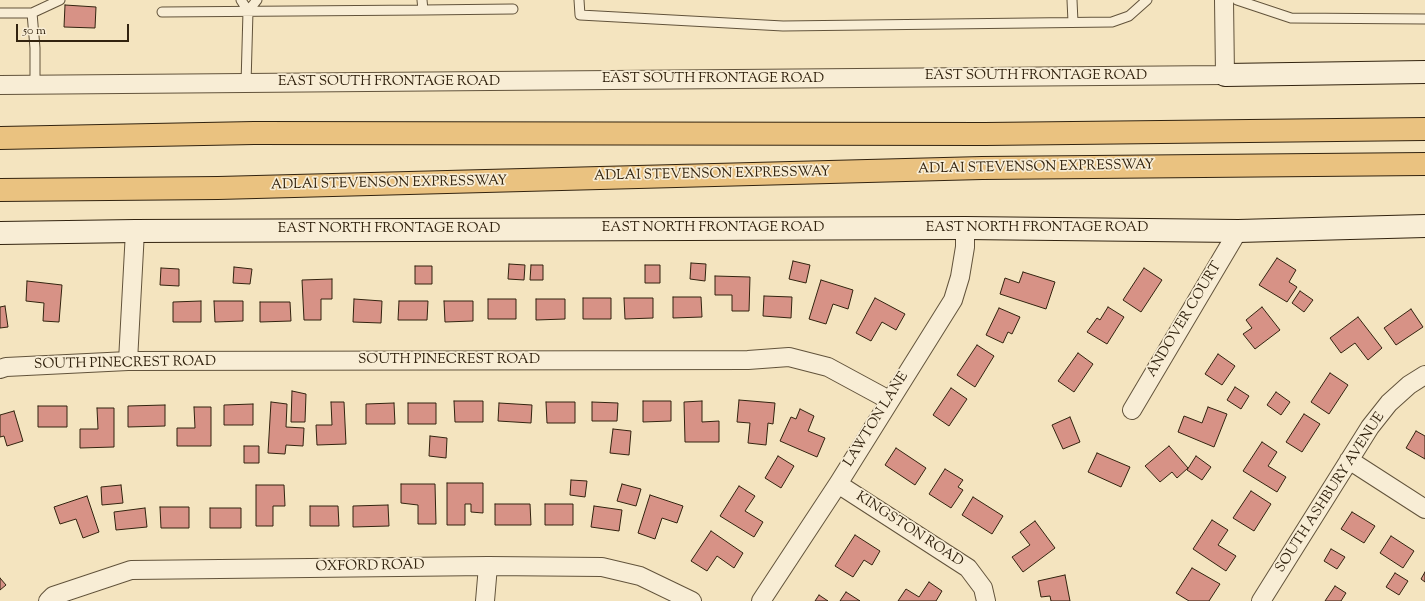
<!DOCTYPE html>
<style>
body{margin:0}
#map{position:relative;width:1425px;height:601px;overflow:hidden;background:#f4e4bf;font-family:"Sorts Mill Goudy",serif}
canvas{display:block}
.scale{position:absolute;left:16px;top:24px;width:113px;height:18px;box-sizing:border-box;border:2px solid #32230f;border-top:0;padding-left:5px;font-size:12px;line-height:14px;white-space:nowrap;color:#32230f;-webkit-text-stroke:3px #f8edd5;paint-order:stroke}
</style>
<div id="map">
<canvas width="1425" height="601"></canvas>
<div class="scale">50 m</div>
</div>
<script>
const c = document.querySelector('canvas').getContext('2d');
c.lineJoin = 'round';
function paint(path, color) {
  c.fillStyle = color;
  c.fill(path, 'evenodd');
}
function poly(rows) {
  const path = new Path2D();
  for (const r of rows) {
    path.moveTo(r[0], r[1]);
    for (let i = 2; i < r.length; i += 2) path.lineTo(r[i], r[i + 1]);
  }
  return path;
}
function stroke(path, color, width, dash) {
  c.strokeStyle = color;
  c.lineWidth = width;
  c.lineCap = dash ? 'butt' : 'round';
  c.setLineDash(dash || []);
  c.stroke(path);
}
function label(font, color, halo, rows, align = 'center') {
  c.font = font + ' "Sorts Mill Goudy",serif';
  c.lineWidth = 3.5;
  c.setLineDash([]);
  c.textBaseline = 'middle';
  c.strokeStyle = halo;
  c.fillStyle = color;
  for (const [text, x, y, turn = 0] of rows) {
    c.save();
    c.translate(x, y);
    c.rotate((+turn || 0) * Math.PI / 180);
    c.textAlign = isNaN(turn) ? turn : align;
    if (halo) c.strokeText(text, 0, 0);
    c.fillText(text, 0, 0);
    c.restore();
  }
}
const building = poly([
 [65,5,96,7,95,28,64,27,65,5],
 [1277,258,1296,270,1289,282,1297,287,1287,302,1259,285,1277,258],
 [793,261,810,265,806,283,789,279,793,261],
 [691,263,706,264,705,281,690,279,691,263],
 [509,264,525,265,524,280,508,279,509,264],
 [531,265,543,265,543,280,530,280,531,265],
 [645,265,660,265,660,283,645,283,645,265],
 [415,266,432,266,432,284,415,284,415,266],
 [234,267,252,269,250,284,233,283,234,267],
 [161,268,179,269,179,286,160,285,161,268],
 [1144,268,1162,280,1141,312,1123,300,1144,268],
 [1023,272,1055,282,1046,309,1000,294,1005,278,1019,283,1023,272],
 [715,276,750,277,749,311,732,311,732,295,715,295,715,276],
 [332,279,332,299,321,299,321,320,304,320,302,280,332,279],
 [821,280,853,290,848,309,833,304,826,324,809,319,821,280],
 [27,281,62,285,59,322,43,321,44,303,26,301,27,281],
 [1300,291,1313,300,1304,312,1292,303,1300,291],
 [764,296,792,297,791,318,763,316,764,296],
 [673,297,701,297,702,317,673,318,673,297],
 [583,298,611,298,611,319,583,319,583,298],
 [624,298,653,298,653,318,625,319,624,298],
 [875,298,905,314,896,330,882,322,871,341,856,333,875,298],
 [354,299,382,301,381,323,353,322,354,299],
 [488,299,516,299,516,319,488,319,488,299],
 [536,299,565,299,565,319,536,320,536,299],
 [201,301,201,322,173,322,173,302,201,301],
 [214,301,243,301,243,321,215,322,214,301],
 [399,301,428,301,427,320,398,320,399,301],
 [444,301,473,301,473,321,445,322,444,301],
 [260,302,290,302,291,321,260,322,260,302],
 [5,306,8,327,0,328,0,307,5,306],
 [1108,307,1124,317,1107,344,1087,332,1097,318,1100,320,1108,307],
 [1262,307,1280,330,1255,349,1243,334,1252,328,1246,320,1262,307],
 [999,308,1020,317,1012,334,1008,332,1003,343,986,335,999,308],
 [1411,309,1423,327,1396,345,1384,328,1411,309],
 [1358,317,1382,348,1368,360,1355,343,1341,353,1330,338,1358,317],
 [977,345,994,356,975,387,957,375,977,345],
 [1078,353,1093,364,1074,392,1058,381,1078,353],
 [1218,354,1235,366,1222,385,1205,374,1218,354],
 [1330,373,1348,385,1329,414,1311,402,1330,373],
 [1235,387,1249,396,1241,409,1227,400,1235,387],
 [951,388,967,399,949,426,933,415,951,388],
 [292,391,306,394,305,422,291,422,292,391],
 [1276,392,1290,402,1281,415,1267,405,1276,392],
 [739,400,775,403,773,424,768,423,766,445,748,443,750,423,737,422,739,400],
 [454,401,483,401,483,422,455,422,454,401],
 [643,401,671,401,671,421,643,422,643,401],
 [702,401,702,422,719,421,719,442,685,442,684,402,702,401],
 [271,402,287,404,286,427,304,428,303,446,286,445,285,454,268,453,271,402],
 [331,402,344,402,346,444,317,445,316,425,332,425,331,402],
 [546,402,575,402,575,423,547,423,546,402],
 [592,402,618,403,617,421,592,421,592,402],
 [394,403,395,424,366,424,366,404,394,403],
 [408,403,436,403,436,424,408,424,408,403],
 [499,403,532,405,531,423,498,421,499,403],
 [253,404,253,425,224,425,224,405,253,404],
 [165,405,165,426,128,427,128,406,165,405],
 [38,406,67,406,67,427,38,427,38,406],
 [194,407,211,407,211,446,177,446,177,428,195,428,194,407],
 [1208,407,1227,414,1214,447,1178,432,1184,416,1202,423,1208,407],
 [97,408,114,408,114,447,80,448,80,429,98,429,97,408],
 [800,409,814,416,808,431,825,438,817,457,780,441,791,417,796,419,800,409],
 [14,411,23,441,7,446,4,436,0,437,0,415,14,411],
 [1304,414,1320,424,1302,452,1286,442,1304,414],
 [1070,417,1080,442,1063,449,1052,425,1070,417],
 [613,429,631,431,629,455,610,453,613,429],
 [1416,431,1425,436,1425,459,1406,448,1416,431],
 [430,436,447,438,446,458,429,456,430,436],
 [1262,442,1277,452,1268,466,1286,477,1277,492,1243,471,1262,442],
 [244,446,259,446,259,463,244,463,244,446],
 [1169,446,1188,468,1177,478,1172,472,1160,482,1145,466,1169,446],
 [896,448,926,468,915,485,885,465,896,448],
 [1097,453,1130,467,1121,487,1088,472,1097,453],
 [778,456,794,466,781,488,765,478,778,456],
 [1196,456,1211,467,1202,480,1187,470,1196,456],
 [945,469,963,480,958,487,963,490,951,508,929,494,945,469],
 [571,480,587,481,585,497,570,495,571,480],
 [447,483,483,483,483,513,471,512,471,504,465,504,465,525,447,525,447,483],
 [401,484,435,484,436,524,418,524,418,505,401,503,401,484],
 [622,484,641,489,636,506,617,501,622,484],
 [121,485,123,503,102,505,101,487,121,485],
 [256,485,284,485,285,506,273,506,273,526,256,526,256,485],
 [739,486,755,496,745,511,763,522,754,537,720,516,739,486],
 [1251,491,1271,504,1254,531,1233,518,1251,491],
 [650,495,683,506,677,523,662,518,655,539,638,533,650,495],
 [87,496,99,532,83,538,76,519,60,524,54,507,87,496],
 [973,497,1003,516,992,534,962,515,973,497],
 [495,504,530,504,531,525,495,525,495,504],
 [545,504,573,504,573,525,545,525,545,504],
 [388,505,389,526,353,527,353,506,388,505],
 [310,506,338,506,339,526,310,526,310,506],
 [594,506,622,510,619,531,591,527,594,506],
 [160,507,189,507,189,528,161,528,160,507],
 [145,508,147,527,116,530,114,512,145,508],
 [210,508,241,508,241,528,210,528,210,508],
 [1352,512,1375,526,1364,543,1341,529,1352,512],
 [1212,520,1228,530,1218,545,1236,556,1226,571,1193,549,1212,520],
 [1035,521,1055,548,1023,572,1012,557,1030,545,1020,532,1035,521],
 [711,531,743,553,734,568,717,556,707,571,691,561,711,531],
 [855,535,880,551,872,565,864,560,853,577,835,566,855,535],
 [1391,536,1414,551,1403,568,1380,553,1391,536],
 [1331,549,1345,557,1337,569,1324,561,1331,549],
 [1192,568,1220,584,1209,601,1189,601,1176,593,1192,568],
 [1425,572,1425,582,1421,579,1425,572],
 [1395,573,1408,581,1399,595,1386,587,1395,573],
 [1065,575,1070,601,1051,601,1050,596,1041,597,1038,581,1065,575],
 [0,578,6,585,0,590,0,578],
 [929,582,942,591,936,601,898,601,906,589,919,597,929,582],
 [1335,586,1346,593,1341,601,1325,601,1335,586],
 [846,592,860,601,840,601,846,592],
 [819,595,828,601,815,601,819,595]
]);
paint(building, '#d79286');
stroke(building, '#32230f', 1);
const lane = poly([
 [241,0,248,11,246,84],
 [579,0,580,15,783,26,1112,22,1129,16,1147,0],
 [1072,0,1073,22],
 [1237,0,1291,18,1425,19],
 [423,10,513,9],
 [248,11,257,0],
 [162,12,423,10,422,0],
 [0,13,32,13,60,0],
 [32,13,35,48,35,84]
]);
const street = poly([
 [0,85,1225,75,1224,0],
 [128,361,135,231],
 [0,369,6,367,128,361,748,360,789,357,828,367,889,400],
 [1132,410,1238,231],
 [1349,460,1425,509],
 [838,484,968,568,983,588,986,601],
 [48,601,53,596,131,570,488,566,602,567,640,576,692,601],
 [485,601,488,566],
 [761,601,838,484,953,300,960,277,965,247,965,228],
 [1261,601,1370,427,1389,403,1409,385,1425,375]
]);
const secondary = poly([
 [1225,75,1425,72],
 [0,233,135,231,965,228,1238,231,1425,226]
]);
const highway = poly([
 [0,138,254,133,985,134,1425,129],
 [0,190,218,188,982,168,1425,164]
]);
stroke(lane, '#62533b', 11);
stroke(street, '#62533b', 20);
stroke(secondary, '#32230f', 24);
stroke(highway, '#32230f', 24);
stroke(lane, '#f8edd5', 9);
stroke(street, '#f8edd5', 18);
stroke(secondary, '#f8edd5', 22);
stroke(highway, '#eac280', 22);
label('14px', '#32230f', '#f8edd5', [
 ["EAST SOUTH FRONTAGE ROAD",1036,77],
 ["EAST SOUTH FRONTAGE ROAD",713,80],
 ["EAST SOUTH FRONTAGE ROAD",389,83],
 ["ADLAI STEVENSON EXPRESSWAY",1036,168,-1],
 ["ADLAI STEVENSON EXPRESSWAY",712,175,-1],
 ["ADLAI STEVENSON EXPRESSWAY",389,184,-1],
 ["EAST NORTH FRONTAGE ROAD",713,229],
 ["EAST NORTH FRONTAGE ROAD",1037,229],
 ["EAST NORTH FRONTAGE ROAD",389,230],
 ["ANDOVER COURT",1185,320,-59],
 ["SOUTH PINECREST ROAD",449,361],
 ["SOUTH PINECREST ROAD",125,364,-1],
 ["LAWTON LANE",877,420,-58],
 ["SOUTH ASHBURY AVENUE",1331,493,-57],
 ["KINGSTON ROAD",909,530,33],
 ["OXFORD ROAD",370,567,-1]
]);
</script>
